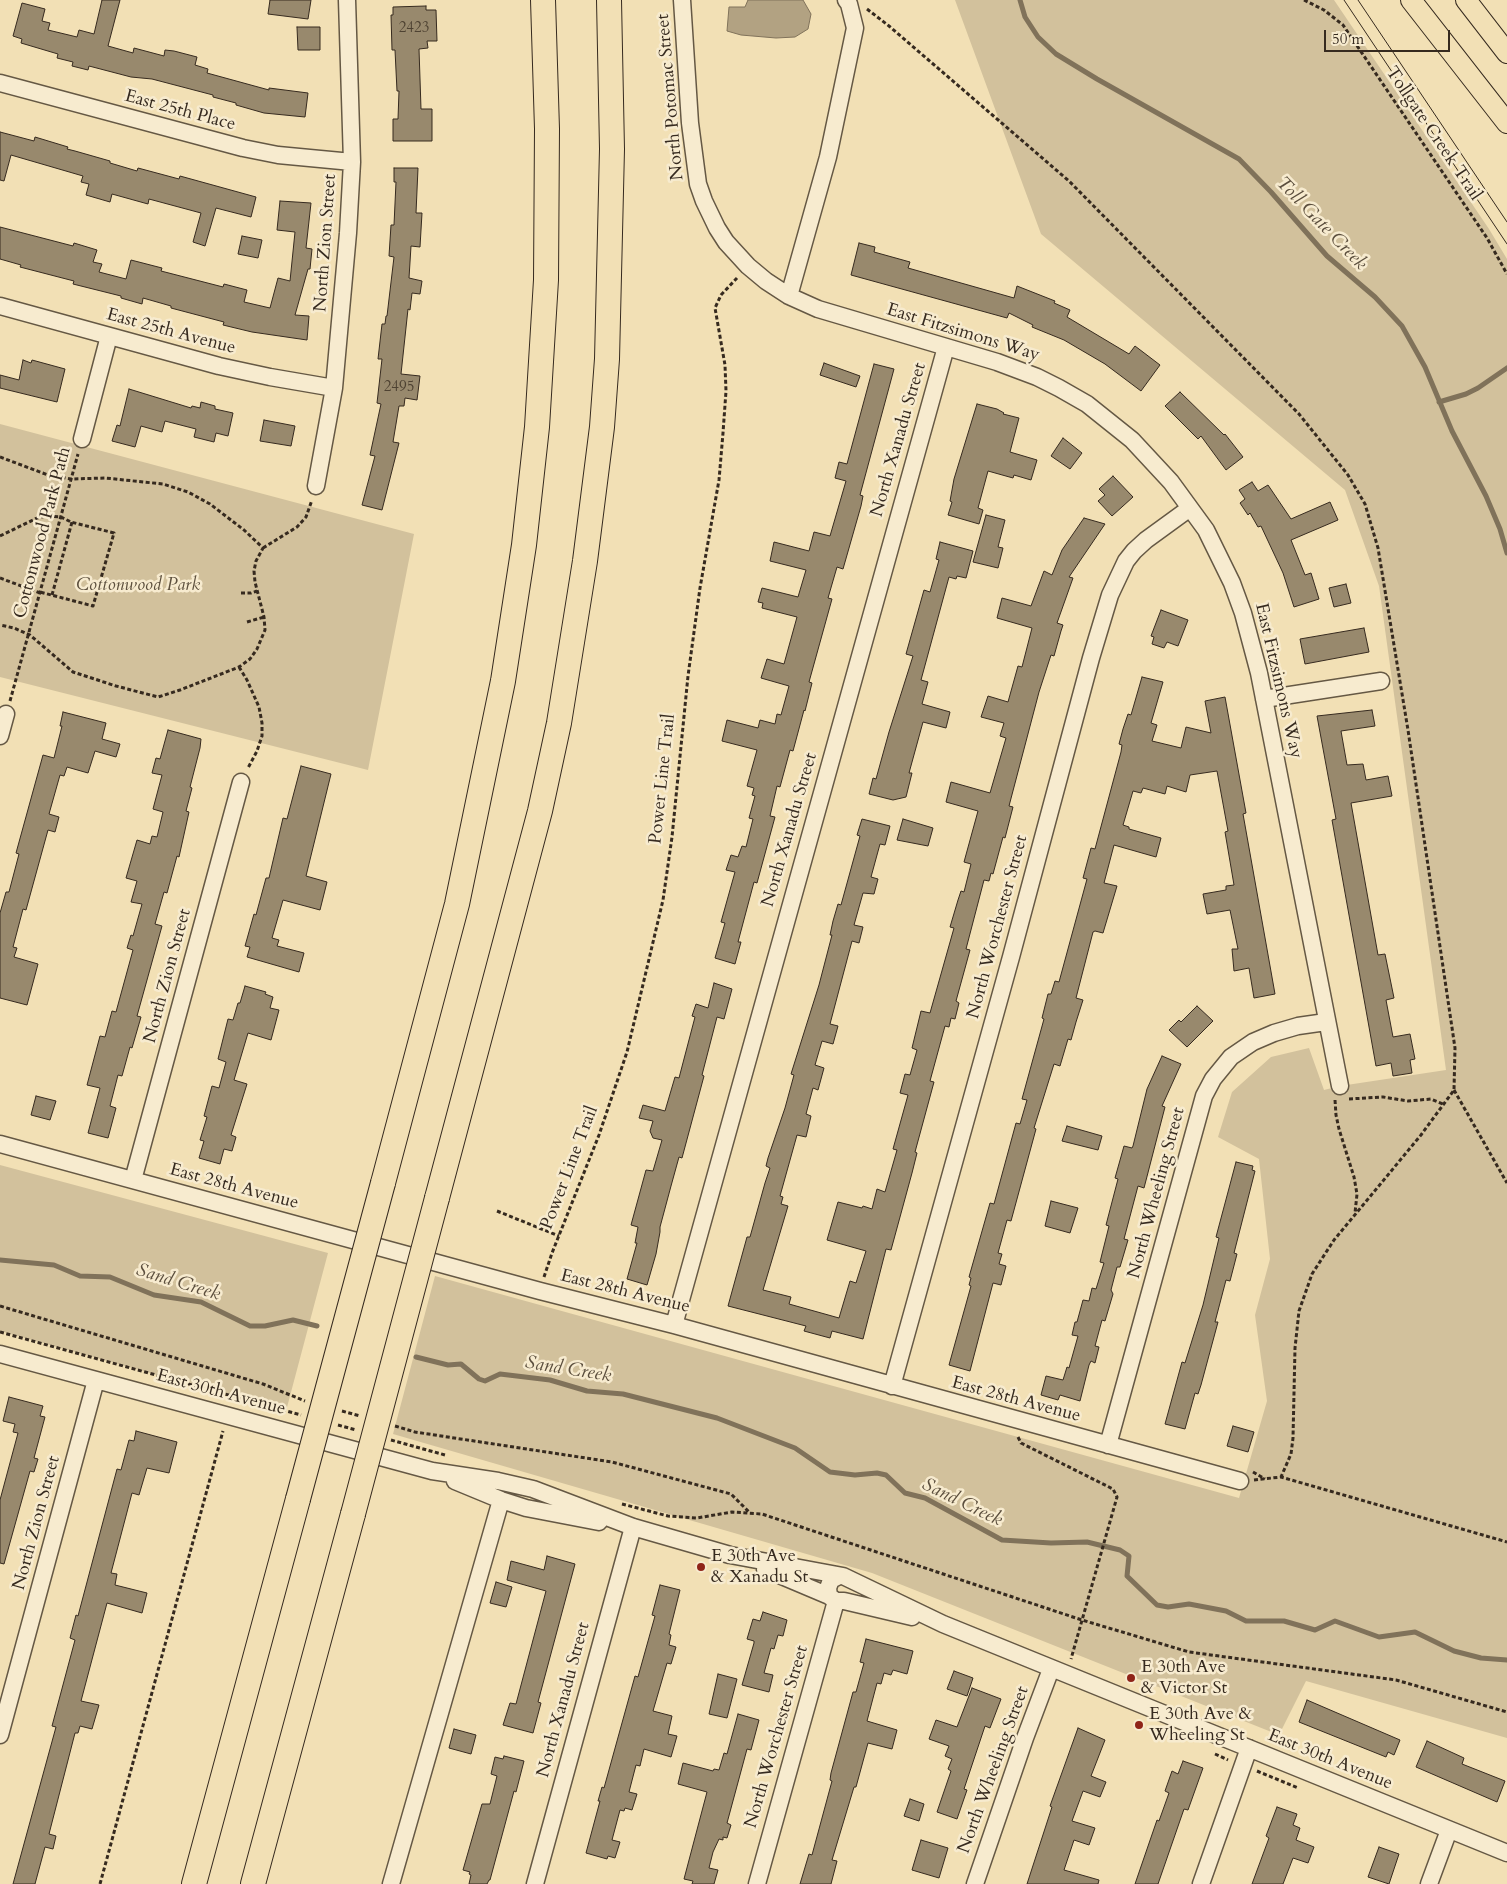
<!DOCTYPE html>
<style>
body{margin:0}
#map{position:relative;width:1507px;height:1884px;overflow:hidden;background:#f2e0b5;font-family:Cardo,serif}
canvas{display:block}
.scale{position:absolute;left:1324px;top:30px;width:126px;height:22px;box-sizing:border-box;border:2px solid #362a1f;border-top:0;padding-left:6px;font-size:15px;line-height:18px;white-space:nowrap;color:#362a1f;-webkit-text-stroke:4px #f7ebcf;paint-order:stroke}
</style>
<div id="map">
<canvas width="1507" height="1884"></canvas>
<div class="scale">50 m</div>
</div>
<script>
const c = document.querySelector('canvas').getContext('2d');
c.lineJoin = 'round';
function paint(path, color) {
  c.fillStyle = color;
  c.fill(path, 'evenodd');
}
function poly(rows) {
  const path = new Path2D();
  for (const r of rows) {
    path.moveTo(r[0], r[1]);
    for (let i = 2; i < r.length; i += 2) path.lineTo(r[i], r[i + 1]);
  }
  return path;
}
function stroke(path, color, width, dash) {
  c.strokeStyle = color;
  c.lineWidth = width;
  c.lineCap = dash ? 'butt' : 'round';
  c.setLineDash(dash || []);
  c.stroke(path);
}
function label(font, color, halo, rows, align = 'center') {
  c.font = font + ' Cardo,serif';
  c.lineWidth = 5;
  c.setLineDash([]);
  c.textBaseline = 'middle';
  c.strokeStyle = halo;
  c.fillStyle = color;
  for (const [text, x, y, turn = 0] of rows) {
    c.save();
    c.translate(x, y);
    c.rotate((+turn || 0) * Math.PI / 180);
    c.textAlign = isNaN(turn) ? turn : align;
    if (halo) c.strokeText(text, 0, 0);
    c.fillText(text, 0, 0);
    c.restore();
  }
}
paint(poly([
 [955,0,1334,0,1489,229,1507,259,1507,1738,1306,1681,1279,1735,872,1573,393,1434,435,1276,1239,1498,1267,1401,1255,1315,1270,1259,1259,1159,1218,1137,1232,1092,1271,1057,1309,1048,1324,1090,1340,1086,1446,1070,1379,586,1345,490,1041,234],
 [0,424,414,534,368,770,0,677],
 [0,1165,328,1253,286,1411,0,1331]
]), '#d2c19c');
const water = poly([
 [748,0,803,0,811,14,808,29,795,37,776,38,741,35,727,31,729,7,745,7,748,0]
]);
paint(water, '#b2a282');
stroke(water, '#80725a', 1);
stroke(poly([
 [1020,0,1025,17,1038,37,1056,54,1097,79,1239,159,1271,192,1327,256,1375,297,1402,326,1425,367,1452,431,1486,496,1500,529,1507,553],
 [1439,402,1466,394,1478,388,1507,368],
 [0,1260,54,1265,80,1276,110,1277,154,1295,201,1302,250,1326,265,1326,293,1320,317,1326],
 [416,1357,448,1365,461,1364,479,1379,485,1381,500,1374,550,1380,587,1391,623,1394,717,1418,795,1448,830,1472,855,1475,877,1473,886,1475,905,1493,925,1498,1002,1540,1051,1543,1087,1542,1120,1550,1129,1556,1127,1576,1157,1605,1168,1607,1189,1604,1226,1611,1246,1621,1284,1621,1315,1630,1335,1621,1379,1637,1415,1632,1454,1651,1481,1658,1507,1660]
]), '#80725a', 5);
const building = poly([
 [102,0,120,0,108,46,133,53,134,48,164,56,165,50,174,51,197,57,195,65,208,69,207,73,269,90,269,88,308,93,305,117,264,113,236,105,236,103,213,97,213,95,152,79,131,77,89,66,88,70,72,66,73,62,57,58,58,54,21,43,22,39,13,36,22,3,45,9,42,21,50,23,48,30,77,37,79,30,94,34,102,0],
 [270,0,311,0,308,19,268,14,270,0],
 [426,6,426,10,436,10,437,41,427,41,428,48,419,49,421,109,432,109,432,141,393,141,393,119,398,119,399,91,397,91,395,50,392,50,391,15,393,15,393,7,426,6],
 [297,27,320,27,320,50,298,50,297,27],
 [0,132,34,141,35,137,68,147,67,149,75,151,110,161,110,163,137,171,138,168,179,179,180,176,256,197,251,217,216,208,205,246,193,242,201,213,149,199,148,204,112,194,110,202,86,195,89,184,81,182,83,176,11,155,4,181,0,180,0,132],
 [394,168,418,168,416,213,422,213,420,247,411,246,409,278,422,281,420,294,412,293,410,310,408,309,401,374,420,376,417,400,405,398,404,406,399,406,393,442,399,443,382,510,362,505,375,456,370,455,381,404,377,403,382,359,378,359,382,324,385,324,386,316,387,316,394,257,389,256,391,225,394,225,396,182,394,182,394,168],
 [280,201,311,203,306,248,312,249,310,269,308,269,295,315,309,316,307,340,252,332,223,325,224,322,171,308,171,306,143,298,142,304,121,298,121,296,73,284,74,281,20,267,21,265,0,259,0,227,73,246,74,243,97,250,93,262,102,264,99,272,126,279,131,260,162,268,161,271,223,287,224,284,247,290,244,302,270,308,278,278,290,281,295,232,277,230,280,201],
 [242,236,262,240,258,258,238,254,242,236],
 [859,243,875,247,874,252,910,262,908,268,1014,298,1017,286,1055,301,1054,303,1070,310,1067,317,1129,354,1135,346,1160,365,1141,391,1105,364,1064,340,1032,327,1033,325,1009,313,1007,318,851,275,859,243],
 [23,360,31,363,32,360,65,369,57,402,0,388,0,375,19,380,23,360],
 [824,363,860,376,856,387,820,375,824,363],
 [874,364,894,369,860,495,863,496,861,506,843,569,837,567,828,598,832,599,809,682,812,683,805,711,804,710,793,751,790,750,780,787,777,786,770,816,775,817,757,883,754,882,738,942,741,942,735,964,715,958,725,923,721,922,735,872,726,870,731,855,738,857,742,846,746,847,753,819,749,818,755,796,752,795,754,788,747,786,757,750,722,741,727,720,758,728,760,720,775,724,777,714,781,715,789,686,761,678,767,659,784,664,797,617,762,608,763,603,758,602,762,588,798,597,806,570,770,561,774,542,809,551,814,532,830,536,846,481,835,478,839,462,847,464,874,364],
 [129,389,191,408,192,406,200,408,201,402,215,406,215,409,233,413,228,436,216,433,214,442,194,437,196,429,165,421,162,432,141,426,135,447,112,441,117,425,120,426,129,389],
 [1180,392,1224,435,1225,434,1243,457,1226,470,1201,436,1198,439,1165,406,1180,392],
 [977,404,997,409,1004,413,1003,414,1019,418,1010,452,1037,460,1031,480,1014,475,1013,478,988,471,978,508,983,510,979,524,948,515,952,502,950,501,954,479,977,404],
 [264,420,295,426,291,446,260,441,264,420],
 [1063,438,1082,453,1070,469,1051,456,1063,438],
 [1113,476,1133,497,1112,516,1098,501,1105,495,1099,489,1113,476],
 [1252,482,1258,491,1268,485,1291,519,1330,502,1338,520,1291,540,1305,575,1311,573,1319,599,1294,607,1283,573,1261,526,1258,527,1250,513,1248,515,1240,503,1245,499,1239,490,1252,482],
 [986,515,1005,520,998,547,1003,548,998,568,973,562,986,515],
 [1084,518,1105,524,1069,577,1073,578,1057,623,1063,625,1061,631,1054,656,1051,655,1039,692,1009,806,1013,807,1005,838,1003,837,993,874,991,873,989,881,984,880,966,949,970,950,956,1001,959,1003,955,1019,951,1018,949,1027,945,1026,930,1081,934,1082,915,1152,917,1153,912,1173,891,1250,886,1249,863,1339,832,1331,830,1338,804,1331,806,1326,728,1306,747,1237,750,1237,765,1183,770,1168,766,1166,768,1158,785,1108,794,1075,791,1074,819,985,832,935,830,935,833,921,838,904,841,905,860,836,857,835,862,819,890,826,885,845,880,844,871,877,878,879,874,894,863,893,854,925,863,927,859,943,852,941,830,1024,838,1026,833,1044,822,1041,815,1065,824,1068,818,1090,813,1088,806,1114,811,1116,806,1137,797,1135,780,1196,783,1197,781,1204,788,1206,763,1290,791,1297,789,1304,839,1318,850,1281,856,1283,866,1251,827,1240,838,1202,862,1208,863,1206,872,1209,877,1189,885,1192,897,1150,893,1149,908,1095,900,1093,905,1074,910,1075,917,1050,912,1048,921,1011,930,1013,954,928,950,927,958,900,961,891,964,892,971,864,964,862,978,811,946,802,951,782,990,793,1006,738,1000,736,1004,723,981,717,988,696,1008,702,1018,666,1022,667,1032,628,997,618,1002,598,1031,606,1044,571,1052,575,1062,550,1084,518],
 [940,542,973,551,966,578,957,576,956,579,949,577,921,680,928,682,922,704,950,712,946,728,923,722,909,773,912,773,906,797,893,800,869,794,873,778,876,779,889,732,913,656,906,654,924,590,930,592,939,560,936,559,940,542],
 [1346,584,1351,603,1334,607,1329,588,1346,584],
 [1161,610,1188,620,1178,646,1167,642,1164,648,1152,644,1154,637,1151,636,1161,610],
 [1364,628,1369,652,1305,664,1300,639,1364,628],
 [1142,677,1163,682,1151,723,1157,725,1152,741,1181,748,1186,727,1211,733,1205,701,1225,697,1246,813,1243,814,1275,994,1254,998,1249,968,1234,971,1232,949,1238,949,1230,910,1207,914,1203,894,1226,890,1226,886,1234,885,1225,832,1228,831,1217,771,1190,775,1186,792,1167,786,1165,794,1143,788,1141,793,1133,791,1123,825,1129,827,1129,829,1161,838,1156,857,1114,845,1104,883,1117,886,1103,933,1095,931,1093,932,1076,998,1083,1000,1076,1022,1071,1040,1068,1039,1060,1066,1054,1064,1034,1128,1036,1129,1011,1221,1007,1220,998,1253,1002,1254,999,1264,1006,1266,1001,1285,993,1283,970,1371,949,1365,971,1286,969,1285,971,1278,969,1277,990,1203,994,1204,1016,1123,1020,1124,1027,1100,1022,1099,1044,1019,1042,1018,1048,994,1051,994,1055,981,1059,982,1087,879,1083,878,1091,848,1095,849,1121,752,1122,745,1119,744,1123,729,1128,714,1131,715,1142,677],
 [1372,710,1375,726,1341,731,1347,765,1363,764,1366,780,1388,776,1392,796,1351,803,1378,955,1385,954,1394,998,1386,1000,1393,1037,1410,1034,1415,1059,1410,1060,1412,1073,1393,1076,1391,1063,1376,1066,1332,820,1336,819,1317,716,1372,710],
 [63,712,106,723,102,739,120,744,116,757,95,751,88,773,67,767,64,776,60,775,49,814,59,817,55,832,48,830,26,910,23,909,13,947,17,948,14,957,38,964,27,1005,0,998,0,913,6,892,9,892,19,854,16,853,43,755,54,758,62,726,60,726,63,712],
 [168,730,201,739,200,748,190,787,192,788,186,811,189,812,179,857,177,856,167,893,164,892,155,924,162,926,137,1016,141,1017,132,1048,130,1047,122,1076,118,1075,110,1106,116,1108,108,1138,88,1133,100,1088,87,1085,100,1036,105,1037,112,1011,116,1012,133,950,127,948,131,935,133,936,142,904,131,902,137,881,126,878,137,840,150,844,152,836,157,837,163,812,153,809,162,775,152,773,156,758,160,759,168,730],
 [301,766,331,774,306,876,327,882,320,910,283,900,272,938,279,940,277,946,304,953,299,972,247,957,250,947,245,946,254,914,256,915,266,878,269,878,283,818,287,819,301,766],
 [903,819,933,828,928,846,897,840,903,819],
 [714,983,732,989,724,1019,717,1017,702,1075,704,1076,682,1158,679,1157,671,1186,660,1227,660,1232,656,1254,647,1285,627,1279,637,1243,635,1243,638,1227,631,1225,646,1170,653,1171,662,1140,653,1138,650,1131,653,1121,639,1118,643,1105,665,1111,675,1077,679,1078,695,1017,692,1016,696,1004,708,1008,714,983],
 [245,986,266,992,265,994,273,997,270,1008,279,1010,271,1040,248,1033,234,1080,247,1084,231,1135,236,1137,232,1151,224,1149,220,1164,199,1158,204,1141,200,1140,207,1117,204,1116,212,1086,219,1088,226,1062,218,1059,228,1019,233,1020,238,1003,240,1003,245,986],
 [1197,1006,1213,1021,1187,1047,1169,1030,1179,1020,1181,1022,1197,1006],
 [1162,1056,1181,1064,1162,1106,1165,1107,1144,1188,1138,1186,1124,1239,1128,1240,1120,1267,1117,1267,1111,1290,1113,1294,1105,1321,1102,1320,1095,1346,1099,1347,1095,1363,1091,1361,1089,1365,1080,1401,1060,1395,1058,1400,1041,1395,1046,1376,1063,1380,1067,1367,1069,1368,1078,1336,1072,1335,1075,1322,1077,1322,1083,1300,1089,1301,1092,1288,1096,1289,1104,1263,1100,1262,1109,1226,1106,1225,1118,1179,1115,1178,1124,1146,1132,1148,1133,1146,1147,1089,1162,1056],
 [36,1096,56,1101,50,1120,31,1115,36,1096],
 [1067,1126,1102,1136,1098,1150,1062,1141,1067,1126],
 [1236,1162,1253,1166,1252,1170,1255,1171,1234,1253,1237,1254,1230,1281,1226,1280,1215,1322,1218,1322,1201,1385,1198,1394,1195,1393,1185,1429,1165,1424,1182,1362,1185,1363,1203,1305,1219,1238,1216,1237,1236,1162],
 [1051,1201,1078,1208,1070,1233,1045,1226,1051,1201],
 [9,1397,43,1406,40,1416,45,1417,34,1458,38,1459,34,1472,30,1471,4,1564,0,1563,0,1500,18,1433,13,1432,15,1424,3,1421,9,1397],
 [1233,1426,1254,1432,1248,1452,1227,1446,1233,1426],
 [136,1431,177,1442,169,1473,147,1468,139,1495,132,1493,111,1573,117,1574,115,1585,147,1593,142,1613,107,1603,81,1701,99,1705,92,1729,80,1726,78,1733,75,1733,49,1834,56,1836,53,1849,45,1847,35,1884,13,1884,56,1727,52,1726,75,1640,70,1638,76,1615,78,1616,117,1469,121,1470,129,1440,134,1441,136,1431],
 [547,1556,575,1564,538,1702,541,1703,533,1733,503,1725,510,1703,516,1704,546,1591,507,1580,511,1561,544,1570,547,1556],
 [496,1582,512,1587,506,1607,490,1603,496,1582],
 [660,1585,680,1590,669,1634,671,1635,669,1645,676,1647,671,1664,667,1663,653,1711,672,1716,668,1734,677,1736,671,1757,644,1749,640,1766,636,1765,629,1792,637,1794,632,1810,625,1808,624,1811,620,1810,612,1840,620,1842,615,1858,608,1856,607,1859,586,1853,600,1801,598,1801,602,1787,604,1788,635,1676,638,1677,655,1616,652,1615,660,1585],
 [763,1612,787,1620,783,1636,778,1635,774,1649,771,1648,764,1673,773,1675,769,1692,742,1685,754,1643,754,1641,747,1639,753,1619,760,1621,763,1612],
 [866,1639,913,1651,907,1674,893,1670,891,1675,884,1673,881,1684,877,1683,867,1721,897,1730,892,1749,868,1743,856,1787,854,1787,832,1860,837,1861,831,1884,800,1884,809,1854,812,1855,832,1781,830,1780,831,1773,853,1692,856,1692,864,1663,860,1662,866,1639],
 [954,1671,973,1678,967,1696,947,1689,954,1671],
 [718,1674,737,1679,727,1718,709,1714,718,1674],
 [972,1688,1001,1699,990,1728,985,1726,964,1789,967,1790,957,1819,937,1812,951,1771,948,1769,952,1759,945,1756,949,1746,929,1739,936,1720,957,1727,972,1688],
 [1307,1700,1400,1740,1394,1755,1388,1752,1386,1757,1299,1722,1307,1700],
 [738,1714,759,1720,751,1750,747,1749,727,1823,731,1825,727,1838,723,1837,723,1840,719,1839,713,1852,709,1868,718,1870,714,1884,692,1884,693,1881,684,1879,707,1792,678,1784,683,1763,713,1771,714,1769,719,1770,724,1753,727,1754,738,1714],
 [1078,1728,1105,1740,1091,1776,1106,1782,1100,1797,1083,1791,1072,1821,1095,1828,1089,1845,1074,1840,1064,1870,1099,1880,1098,1884,1027,1884,1052,1807,1050,1806,1078,1728],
 [454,1729,476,1735,471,1754,449,1748,454,1729],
 [1427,1741,1464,1758,1462,1764,1505,1781,1497,1802,1416,1767,1427,1741],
 [504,1756,524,1761,516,1792,514,1791,490,1880,489,1880,487,1884,469,1884,471,1875,469,1874,470,1872,463,1870,482,1804,490,1804,497,1776,491,1774,495,1757,503,1759,504,1756],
 [1183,1761,1203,1768,1188,1810,1184,1809,1158,1884,1135,1884,1157,1820,1159,1821,1169,1793,1165,1791,1172,1771,1178,1774,1183,1761],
 [910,1799,924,1804,919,1821,904,1816,910,1799],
 [1277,1807,1297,1814,1293,1825,1300,1828,1296,1840,1314,1847,1308,1863,1293,1858,1283,1884,1252,1884,1269,1838,1266,1836,1277,1807],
 [921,1840,948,1848,939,1878,912,1870,921,1840],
 [1379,1847,1399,1854,1389,1884,1368,1877,1379,1847]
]);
paint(building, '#98896d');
stroke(building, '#362a1f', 1);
const minor = poly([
 [682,0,690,123,698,184,704,201,717,228,726,242,748,266,766,281,789,296,818,309,997,362,1037,377,1059,388,1087,404,1132,440,1171,482,1206,530,1232,583,1243,613,1259,673,1340,1086],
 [0,83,243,148,278,155,352,162],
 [789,296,828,157,855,28,849,4,846,0],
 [0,306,219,366,270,377,334,388],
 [82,439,109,336],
 [316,486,334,388,348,233,352,162,347,0],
 [1264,699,1381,681],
 [0,736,6,714],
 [0,1144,540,1291,674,1325,1240,1481],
 [133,1180,241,782],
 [674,1325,946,347],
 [0,1354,432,1471,498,1481,533,1489,633,1527,730,1555,843,1576,943,1624,1507,1853],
 [892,1386,1011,957,1091,658,1110,595,1126,561,1134,551,1146,540,1190,508],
 [1108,1445,1204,1096,1213,1079,1231,1057,1253,1042,1274,1033,1298,1026,1326,1022],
 [455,1481,501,1500,526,1508,599,1522],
 [765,1569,829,1596],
 [839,1576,831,1580,828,1588,829,1596,836,1601,844,1601,912,1617],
 [0,1735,96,1380],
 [391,1884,501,1500],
 [535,1884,633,1527],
 [757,1884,836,1601],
 [975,1884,1025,1738,1051,1669],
 [1201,1884,1249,1748],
 [1429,1884,1449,1830]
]);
const major = poly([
 [1411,0,1507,123],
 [1466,0,1507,53]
]);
const highway = poly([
 [383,1183,457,904,503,681,524,545,537,427,546,280,547,129,543,0],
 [437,1198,540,811,559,723,585,561,602,427,607,359,612,149,609,0],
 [194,1884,298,1499],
 [253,1884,353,1514]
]);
stroke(minor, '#655844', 19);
stroke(major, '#362a1f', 22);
stroke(highway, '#362a1f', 26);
stroke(poly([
 [1304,0,1324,10,1343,25,1487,238,1507,274],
 [867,9,889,26,1069,181,1299,414,1348,475,1365,504,1378,548,1408,730,1455,1048,1454,1090,1421,1135,1334,1240,1312,1274,1299,1311,1295,1348,1293,1438,1291,1454,1281,1477],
 [0,457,48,475,71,479,105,478,163,484,188,492,210,504,244,530,263,548,256,561,254,571,255,582,264,617,265,630,257,649,250,659,239,667,180,690,158,697,116,686,73,672,30,635,14,628,0,625],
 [0,536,37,518,47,516,61,517,71,522,114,533,93,606,40,592],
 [263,548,297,527,306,517,312,500],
 [0,578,40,593],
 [241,593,251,593,257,591],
 [52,595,72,522],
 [247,622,264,617],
 [239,667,247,680,259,707,262,723,262,736,257,751,248,768],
 [10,701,78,454],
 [1454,1090,1507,1183],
 [1349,1099,1383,1097,1408,1101,1431,1099,1443,1104],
 [1335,1100,1336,1115,1339,1129,1354,1177,1357,1194,1355,1213],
 [497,1211,559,1236],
 [544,1277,552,1253,599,1135,627,1052,663,900,672,837,688,676,700,588,719,480,723,433,726,391,725,365,715,308,721,295,737,278],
 [0,1306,263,1384,305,1401],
 [0,1332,301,1415],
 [342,1411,360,1416],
 [338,1425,356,1430],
 [395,1426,415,1432,612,1462,731,1494,749,1512],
 [1018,1437,1021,1443,1113,1489,1117,1497,1071,1659],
 [391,1440,445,1455],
 [1253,1472,1265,1479],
 [1254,1480,1281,1477,1507,1542],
 [622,1504,668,1516,697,1518,732,1512,762,1514,1082,1620,1189,1652,1396,1680,1507,1712],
 [1215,1754,1228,1760],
 [1257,1771,1298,1788],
 [100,1884,223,1431]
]), '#362a1f', 3, [4, 2.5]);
stroke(minor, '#f7ebcf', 16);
stroke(major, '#f2e0b5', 20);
stroke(highway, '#f2e0b5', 24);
stroke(poly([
 [1344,0,1507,244],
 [1358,0,1507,222]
]), '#362a1f', 1);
const highwayBridge = poly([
 [298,1499,383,1183],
 [353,1514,437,1198]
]);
stroke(highwayBridge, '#362a1f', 26, []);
stroke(highwayBridge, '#f2e0b5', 24);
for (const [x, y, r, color] of [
 [701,1567,5,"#8f2418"],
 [1131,1678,5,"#8f2418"],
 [1139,1725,5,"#8f2418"]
]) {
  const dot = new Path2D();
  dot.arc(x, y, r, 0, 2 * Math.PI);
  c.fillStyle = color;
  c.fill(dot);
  stroke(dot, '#f7ebcf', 2);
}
label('15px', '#4e4232', null, [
 ["2423",414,29],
 ["2495",399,388]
]);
label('18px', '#362a1f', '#f7ebcf', [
 ["North Potomac Street",671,97,-95],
 ["East 25th Place",180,111,15],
 ["Tollgate Creek Trail",1433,134,56],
 ["North Zion Street",326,243,-86],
 ["East 25th Avenue",171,332,15],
 ["East Fitzsimons Way",963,333,17],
 ["North Xanadu Street",899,440,-74],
 ["Cottonwood Park Path",43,533,-75],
 ["East Fitzsimons Way",1278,681,77],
 ["Power Line Trail",663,779,-84],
 ["North Xanadu Street",790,830,-74],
 ["North Worchester Street",998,927,-75],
 ["North Zion Street",168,976,-75],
 ["Power Line Trail",570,1168,-69],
 ["East 28th Avenue",234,1187,15],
 ["North Wheeling Street",1157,1193,-75],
 ["East 28th Avenue",625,1292,14],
 ["East 30th Avenue",221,1393,15],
 ["East 28th Avenue",1016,1400,15],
 ["North Zion Street",37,1523,-75],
 ["North Xanadu Street",564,1700,-75],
 ["North Worchester Street",777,1737,-74],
 ["East 30th Avenue",1330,1760,22],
 ["North Wheeling Street",994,1770,-70]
]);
label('italic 18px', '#5d503e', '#f7ebcf', [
 ["Cottonwood Park",138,586]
]);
label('18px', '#362a1f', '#f7ebcf', [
 ["E 30th Ave",711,1557],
 ["& Xanadu St",711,1578],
 ["E 30th Ave",1141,1668],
 ["& Victor St",1141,1689],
 ["E 30th Ave &",1149,1715],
 ["Wheeling St",1149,1736]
], 'left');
label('italic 19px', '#5b4e3d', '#f7ebcf', [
 ["Toll Gate Creek",1321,224,46],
 ["Sand Creek",178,1283,17],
 ["Sand Creek",568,1370,9],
 ["Sand Creek",962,1503,26]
]);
</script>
